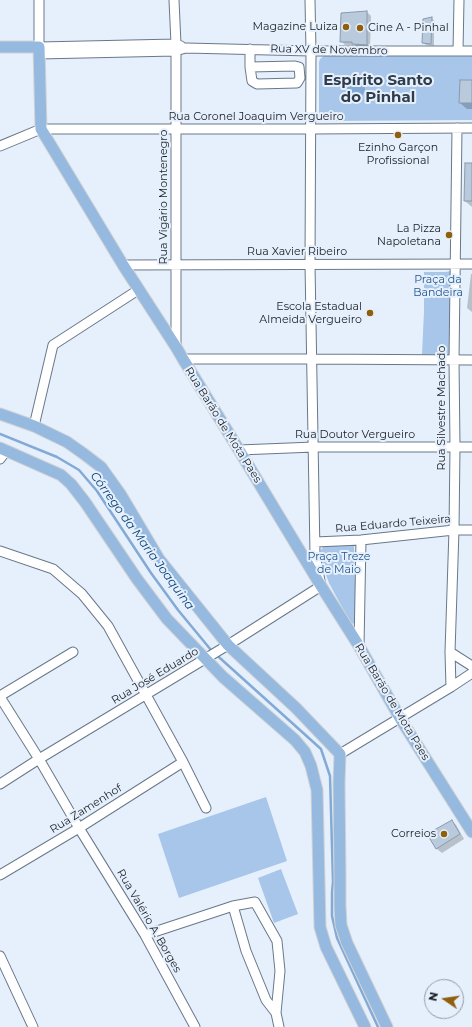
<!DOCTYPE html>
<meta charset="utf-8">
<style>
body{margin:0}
#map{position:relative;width:472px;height:1027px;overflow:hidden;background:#e6f0fc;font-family:Montserrat,sans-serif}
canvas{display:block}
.north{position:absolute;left:424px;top:979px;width:40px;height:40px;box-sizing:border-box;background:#e6f0fc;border:1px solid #949ca6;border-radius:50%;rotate:283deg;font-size:11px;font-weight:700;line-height:16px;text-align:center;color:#181e25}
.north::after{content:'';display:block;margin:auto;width:14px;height:18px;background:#905f0e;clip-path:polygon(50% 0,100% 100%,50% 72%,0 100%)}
</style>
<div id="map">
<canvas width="472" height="1027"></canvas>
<div class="north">N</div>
</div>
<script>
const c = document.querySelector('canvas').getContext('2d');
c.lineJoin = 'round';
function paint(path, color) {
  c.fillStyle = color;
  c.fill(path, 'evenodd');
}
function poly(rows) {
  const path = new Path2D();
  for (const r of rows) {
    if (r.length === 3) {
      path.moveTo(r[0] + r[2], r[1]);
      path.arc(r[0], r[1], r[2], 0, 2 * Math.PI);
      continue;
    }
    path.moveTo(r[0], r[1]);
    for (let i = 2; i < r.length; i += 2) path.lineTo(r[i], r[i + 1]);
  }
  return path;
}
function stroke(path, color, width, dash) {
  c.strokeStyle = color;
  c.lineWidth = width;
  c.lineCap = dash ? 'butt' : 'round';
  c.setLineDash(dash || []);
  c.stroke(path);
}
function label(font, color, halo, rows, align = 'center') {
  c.font = font + ' Montserrat,sans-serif';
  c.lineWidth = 4;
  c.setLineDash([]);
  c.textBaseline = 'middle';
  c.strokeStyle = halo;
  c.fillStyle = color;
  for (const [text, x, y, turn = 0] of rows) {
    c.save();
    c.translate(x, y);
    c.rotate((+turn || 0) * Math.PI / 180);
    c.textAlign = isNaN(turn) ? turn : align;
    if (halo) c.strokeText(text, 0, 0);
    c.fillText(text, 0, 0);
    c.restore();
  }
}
paint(poly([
 [472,54,472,120,324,121,321,119,319,115,319,62,320,59,325,55],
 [451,271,449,354,422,355,424,311,424,272,446,272],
 [324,546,354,546,356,623,351,624,329,583,320,558,321,550],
 [266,797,287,861,179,898,158,834],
 [281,869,298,914,274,923,258,878]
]), '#a8c6e9');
paint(poly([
 [356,89,9]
]), '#83a9d5');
paint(poly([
 [367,12,371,16,370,48,357,48,355,45,345,45,341,41],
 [432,18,434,21,434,46,426,45,423,42],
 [472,81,472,109,467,109,460,103],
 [472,164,472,207,465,201],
 [471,274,472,274,472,312,467,308],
 [451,821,456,825,464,839,442,853,437,849,429,835]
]), '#0003');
stroke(poly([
 [0,434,57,457,79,470,97,491,151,573,178,610,211,650,321,749,330,776,333,882,332,892,332,916,337,938,378,1027]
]), '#83a9d5', 2.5);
const building = poly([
 [367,11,367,45,352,44,352,42,340,42,341,13,367,11],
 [432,17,431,44,422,43,423,19,432,17],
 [460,80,472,80,472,103,459,103,460,80],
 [465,163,472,163,472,201,464,201,465,163],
 [452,820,460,834,436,849,427,834,452,820]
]);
paint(building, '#bacadd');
stroke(building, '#8a9aac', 1);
const minor = poly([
 [39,0,39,47,176,44,181,46],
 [174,0,176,44,176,347],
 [250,49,250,67,252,81,257,84,297,83,300,78,299,67,295,66,250,67],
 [458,51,459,0],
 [39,54,175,51,186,48,311,51,472,51],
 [0,146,41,129,311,129,472,128],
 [123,265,472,264],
 [183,359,312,359,472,360],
 [34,426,53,345,138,290],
 [239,450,314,447,472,447],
 [0,459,6,451],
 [315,542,361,540,454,530,472,530],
 [0,551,53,569,82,594,108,626,183,762,206,808],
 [359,646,361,540],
 [450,652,472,666],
 [451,687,450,652,454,530,455,447,454,360,457,128],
 [0,696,73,652],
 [0,697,39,759,79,828,145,935,195,1027],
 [340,754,451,687,472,673],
 [0,784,39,759,228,645,321,586,315,555,310,264,311,51,310,0],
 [0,875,79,828,183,762],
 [145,935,233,906,255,902,277,941,280,971,276,1013,266,1000,246,951,233,906],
 [0,956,33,1027],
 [276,1013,279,1027]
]);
const major = poly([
 [0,47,39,47,41,129,123,265,176,347,183,359,239,450,321,586,359,646,400,718,472,832],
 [0,414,34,426,67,442,84,454,101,467,121,495,159,559,228,645,296,708,340,754,339,783,340,875,340,906,341,925,347,943,387,1027],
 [0,448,61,475,71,484,85,502,137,579,167,619,223,677,295,740,305,752,311,766,317,790,320,927,326,947,365,1027]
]);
stroke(minor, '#697889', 11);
stroke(major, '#d1d2d3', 13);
stroke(minor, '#fff', 9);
stroke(major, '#96b9df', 11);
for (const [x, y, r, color] of [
 [346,27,4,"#905f0e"],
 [360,28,4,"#905f0e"],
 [398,135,4,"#905f0e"],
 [449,235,4,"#905f0e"],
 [370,313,4,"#905f0e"],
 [444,834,4,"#905f0e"]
]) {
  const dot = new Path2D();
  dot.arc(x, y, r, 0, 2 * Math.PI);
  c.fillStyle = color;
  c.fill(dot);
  stroke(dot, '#e6f0fc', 1.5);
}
label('11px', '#181e25', '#e6f0fc', [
 ["Magazine Luiza",338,27],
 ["Cine A - Pinhal",368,28,"left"],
 ["Ezinho Garçon",398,148,"center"],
 ["Profissional",398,161,"center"],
 ["La Pizza",441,229],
 ["Napoletana",441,242],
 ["Escola Estadual",362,307],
 ["Almeida Vergueiro",362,320],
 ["Correios",436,834]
], 'right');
label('11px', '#181e25', '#e6f0fc', [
 ["Rua XV de Novembro",329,50,1],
 ["Rua Coronel Joaquim Vergueiro",256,117],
 ["Rua Vigário Montenegro",164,197,-90],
 ["Rua Xavier Ribeiro",297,252],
 ["Rua Silvestre Machado",442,408,-90],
 ["Rua Barão de Mota Paes",223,425,58],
 ["Rua Doutor Vergueiro",355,435],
 ["Rua Eduardo Teixeira",393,524,-5],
 ["Rua José Eduardo",155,676,-31],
 ["Rua Barão de Mota Paes",392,702,59],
 ["Rua Zamenhof",86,809,-32],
 ["Rua Valério A. Borges",149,921,60]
]);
label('11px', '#22578e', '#e6f0fc', [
 ["Praça da",438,280],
 ["Bandeira",438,293],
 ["Praça Treze",339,557],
 ["de Maio",339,570]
]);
label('italic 12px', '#064075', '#e6f0fc', [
 ["Córrego da Maria Joaquina",142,541,54]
]);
label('bold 15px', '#2e3c4b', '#e6f0fc', [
 ["Espírito Santo",378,81],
 ["do Pinhal",378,98]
]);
</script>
